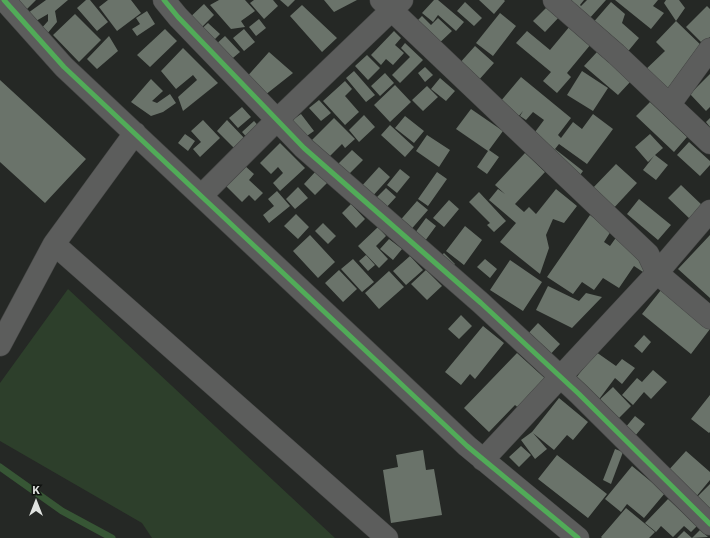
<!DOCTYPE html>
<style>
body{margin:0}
#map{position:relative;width:710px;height:538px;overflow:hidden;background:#252825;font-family:"IBM Plex Sans",sans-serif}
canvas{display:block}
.north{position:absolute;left:16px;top:482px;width:40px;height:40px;-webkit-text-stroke:3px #0f110f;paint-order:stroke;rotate:0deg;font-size:11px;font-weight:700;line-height:16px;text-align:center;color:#e0e3e0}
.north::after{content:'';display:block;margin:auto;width:14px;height:18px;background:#e0e3e0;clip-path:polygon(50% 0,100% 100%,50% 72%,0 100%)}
</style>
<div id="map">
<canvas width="710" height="538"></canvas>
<div class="north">K</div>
</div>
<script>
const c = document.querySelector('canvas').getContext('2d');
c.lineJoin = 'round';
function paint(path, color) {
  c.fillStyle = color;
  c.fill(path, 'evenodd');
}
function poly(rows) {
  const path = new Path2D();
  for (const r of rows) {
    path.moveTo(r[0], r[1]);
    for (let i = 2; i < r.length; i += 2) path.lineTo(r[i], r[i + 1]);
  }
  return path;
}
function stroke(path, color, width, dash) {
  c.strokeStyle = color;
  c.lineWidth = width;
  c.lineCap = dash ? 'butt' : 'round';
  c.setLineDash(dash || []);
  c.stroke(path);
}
paint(poly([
 [68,289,335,538,152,538,142,523,0,441,0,383]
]), '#2d3f2b');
stroke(poly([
 [0,467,62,511,112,538]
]), '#375635', 7);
paint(poly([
 [8,0,36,0,21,15],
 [46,0,68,0,55,11,57,22,46,35,40,30,48,21,48,14,36,21,28,13],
 [86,0,90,0,108,22,97,31,77,8],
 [108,0,131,0,141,13,117,31,99,7],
 [219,0,245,0,255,11,241,21,245,27,231,29,210,5],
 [254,0,273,0,278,6,264,19,250,3],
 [280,0,295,0,288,7],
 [324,0,357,0,334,12],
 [434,0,438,0,464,22,456,31,438,15,433,22,422,13],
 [479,0,504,0,505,1,494,14],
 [563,0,584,0,580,5,581,6,587,0,606,0,588,20],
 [615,0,658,0,653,6,664,13,651,29],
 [666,0,679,0,685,8,676,21,664,3],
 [465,2,482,18,474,26,457,11],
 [611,2,625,14,622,23,639,38,625,55,591,25],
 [204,4,214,15,196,33,185,22],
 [302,5,337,38,322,52,290,16],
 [549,5,561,15,545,32,533,21],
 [707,6,710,9,710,37,703,44,686,27],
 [147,11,155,24,137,36,132,29,140,24,136,18],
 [500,13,516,26,493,56,476,43],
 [75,14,101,40,79,62,53,35],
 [422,16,431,25,438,18,452,31,434,48,412,26],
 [259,19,266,28,256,36,249,27],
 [676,21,706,50,663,94,642,73,665,51,656,42],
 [208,23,220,34,208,46,196,34],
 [570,26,591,44,567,73,571,77,557,93,543,81,551,72,516,43,527,31,550,50],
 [165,29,177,41,150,67,137,55],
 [244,29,255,42,244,51,233,38],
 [394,31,401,38,395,45,404,53,393,65,386,59,381,65,371,55],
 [109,36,118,51,97,69,87,59],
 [225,36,240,52,227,63,213,47],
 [405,43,423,60,400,83,392,75,410,57,401,48],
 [475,46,494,63,477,82,458,65],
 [183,48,218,83,183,111,178,97,197,80,193,75,176,89,161,71],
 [269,52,293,73,260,99,244,80],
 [597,52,631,81,618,95,584,66],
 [367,55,380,68,368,80,355,66],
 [425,67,433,75,425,82,418,73],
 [354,71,375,95,366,102,346,78],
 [582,71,608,88,593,111,567,95],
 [385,73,394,83,380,96,371,86],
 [710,74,710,107,706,111,690,94],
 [521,77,571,118,558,135,561,138,573,122,582,129,593,114,613,129,587,164,559,144,555,149,583,171,578,178,529,140,544,120,533,112,526,120,520,116,523,111,518,117,500,102],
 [440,78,455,91,446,101,431,89],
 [151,79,163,91,152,101,157,103,170,94,176,103,163,112,151,116,131,102],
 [0,80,86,159,45,203,0,162],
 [345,81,352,89,345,96,359,112,345,125,323,101],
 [395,85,411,102,390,122,374,105],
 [427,86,438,97,423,111,412,100],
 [319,100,331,113,321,121,309,108],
 [650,102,687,137,674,152,636,116],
 [242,107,251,117,238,128,229,118],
 [471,109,503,131,489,150,499,157,487,174,477,167,488,151,456,129],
 [301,114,314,131,301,140,288,123],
 [364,115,375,127,359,142,349,130],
 [405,116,424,131,414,143,395,128],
 [334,118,355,139,345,148,342,144,325,161,308,144],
 [710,118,710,127,706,122],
 [203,120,220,138,200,157,193,149,201,142,191,131],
 [227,120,247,141,237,151,217,131],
 [254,121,264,132,252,143,242,132],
 [390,125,414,147,405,157,381,135],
 [185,134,195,141,188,151,178,143],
 [650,134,663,148,655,155,668,165,656,180,643,170,654,156,648,162,635,147],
 [427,135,450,150,439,167,416,151],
 [689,142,710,161,710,165,700,176,677,155],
 [280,143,305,168,280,191,273,183,283,173,278,167,271,174,260,163],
 [352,150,363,160,348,175,337,165],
 [525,153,545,172,515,204,524,212,529,207,536,214,556,189,577,206,564,223,553,219,546,235,549,248,540,274,500,242,516,223,489,200,498,189,505,194,495,185],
 [616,164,637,183,611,211,590,191],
 [244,165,254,174,249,180,263,193,255,201,249,195,242,202,225,185],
 [379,167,390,177,370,199,359,189],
 [400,169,410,177,397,193,387,185],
 [316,171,328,182,315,195,304,184],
 [437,172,447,179,428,206,418,199],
 [681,185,703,206,690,219,668,198],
 [298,187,308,198,295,209,286,199],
 [386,188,396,197,384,210,374,200],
 [277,191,290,206,269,223,263,215,274,206,268,199],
 [479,192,506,221,494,232,487,225,490,223,469,202],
 [639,199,671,225,658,240,627,214],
 [449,200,459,209,444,227,433,218],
 [417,201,428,210,408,233,397,224],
 [351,204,365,219,356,228,342,213],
 [296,214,309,227,298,239,284,226],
 [590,215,611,231,604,242,610,246,620,232,655,255,643,272,634,266,619,288,603,278,594,290,582,282,573,294,547,277],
 [426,218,436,226,422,245,412,237],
 [323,223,336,236,328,244,315,231],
 [465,226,482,240,464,265,446,251],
 [378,227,386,236,376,246,388,259,379,268,358,246],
 [310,235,335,262,318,278,293,251],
 [710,235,710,298,678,269],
 [389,239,402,249,393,260,380,249],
 [444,253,455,264,448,272,436,261],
 [366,255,375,265,368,271,359,261],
 [410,256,423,270,406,285,393,271],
 [353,259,374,282,362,292,341,269],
 [485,259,497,269,490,278,477,267],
 [510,260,542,282,523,311,490,290],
 [339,270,357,289,343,302,325,283],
 [426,270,442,286,427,300,411,284],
 [389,271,404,287,379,309,365,293],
 [548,286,579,301,586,293,602,297,572,328,536,310],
 [661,290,710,329,691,354,642,314],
 [461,315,472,326,459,339,448,329],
 [538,323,560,344,546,359,524,338],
 [483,326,504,343,475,379,470,374,461,385,445,372],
 [644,335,651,342,642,353,634,346],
 [596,352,616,366,622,359,635,368,622,384,615,378,597,402,572,383],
 [517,353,549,382,523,412,515,405,489,432,464,408],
 [653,370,667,382,651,399,644,392,633,405,622,395,637,378,642,382],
 [613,387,631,406,614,423,595,404],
 [710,395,710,432,709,433,691,419],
 [559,398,588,422,573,440,567,435,554,450,533,433,547,449,535,459,521,440,532,432],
 [635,416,645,424,635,436,625,428],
 [521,446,531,455,519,467,509,457],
 [615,449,623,452,611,484,603,480],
 [423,450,426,470,434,469,442,515,391,523,383,470,398,467,396,455],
 [686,451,710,472,710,480,695,498,666,473],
 [557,455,607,494,588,518,538,479],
 [632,466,665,493,644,518,627,504,621,512,605,499],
 [710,484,710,514,695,499],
 [668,499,697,526,691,532,684,526,673,537,661,526,656,532,645,523],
 [626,508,655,532,649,538,602,538,601,537],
 [700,530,708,537,692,538],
 [684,531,692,538,677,538]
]), '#6a736a');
const minor = poly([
 [4,0,64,67,467,446,578,538],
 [164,0,178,17,304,148,481,303,579,394,710,524],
 [381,0,648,254,657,273,710,318],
 [554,0,616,54,710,143],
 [670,104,710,49],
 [202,195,277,120,402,0],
 [54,244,387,538],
 [0,345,54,244,135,133],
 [483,460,657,273,710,211]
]);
stroke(minor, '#444544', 23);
stroke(minor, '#5c5d5c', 22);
stroke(poly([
 [4,0,64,67,467,446,578,538],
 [164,0,178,17,304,148,481,303,579,394,710,524]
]), '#51ab58', 5);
</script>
